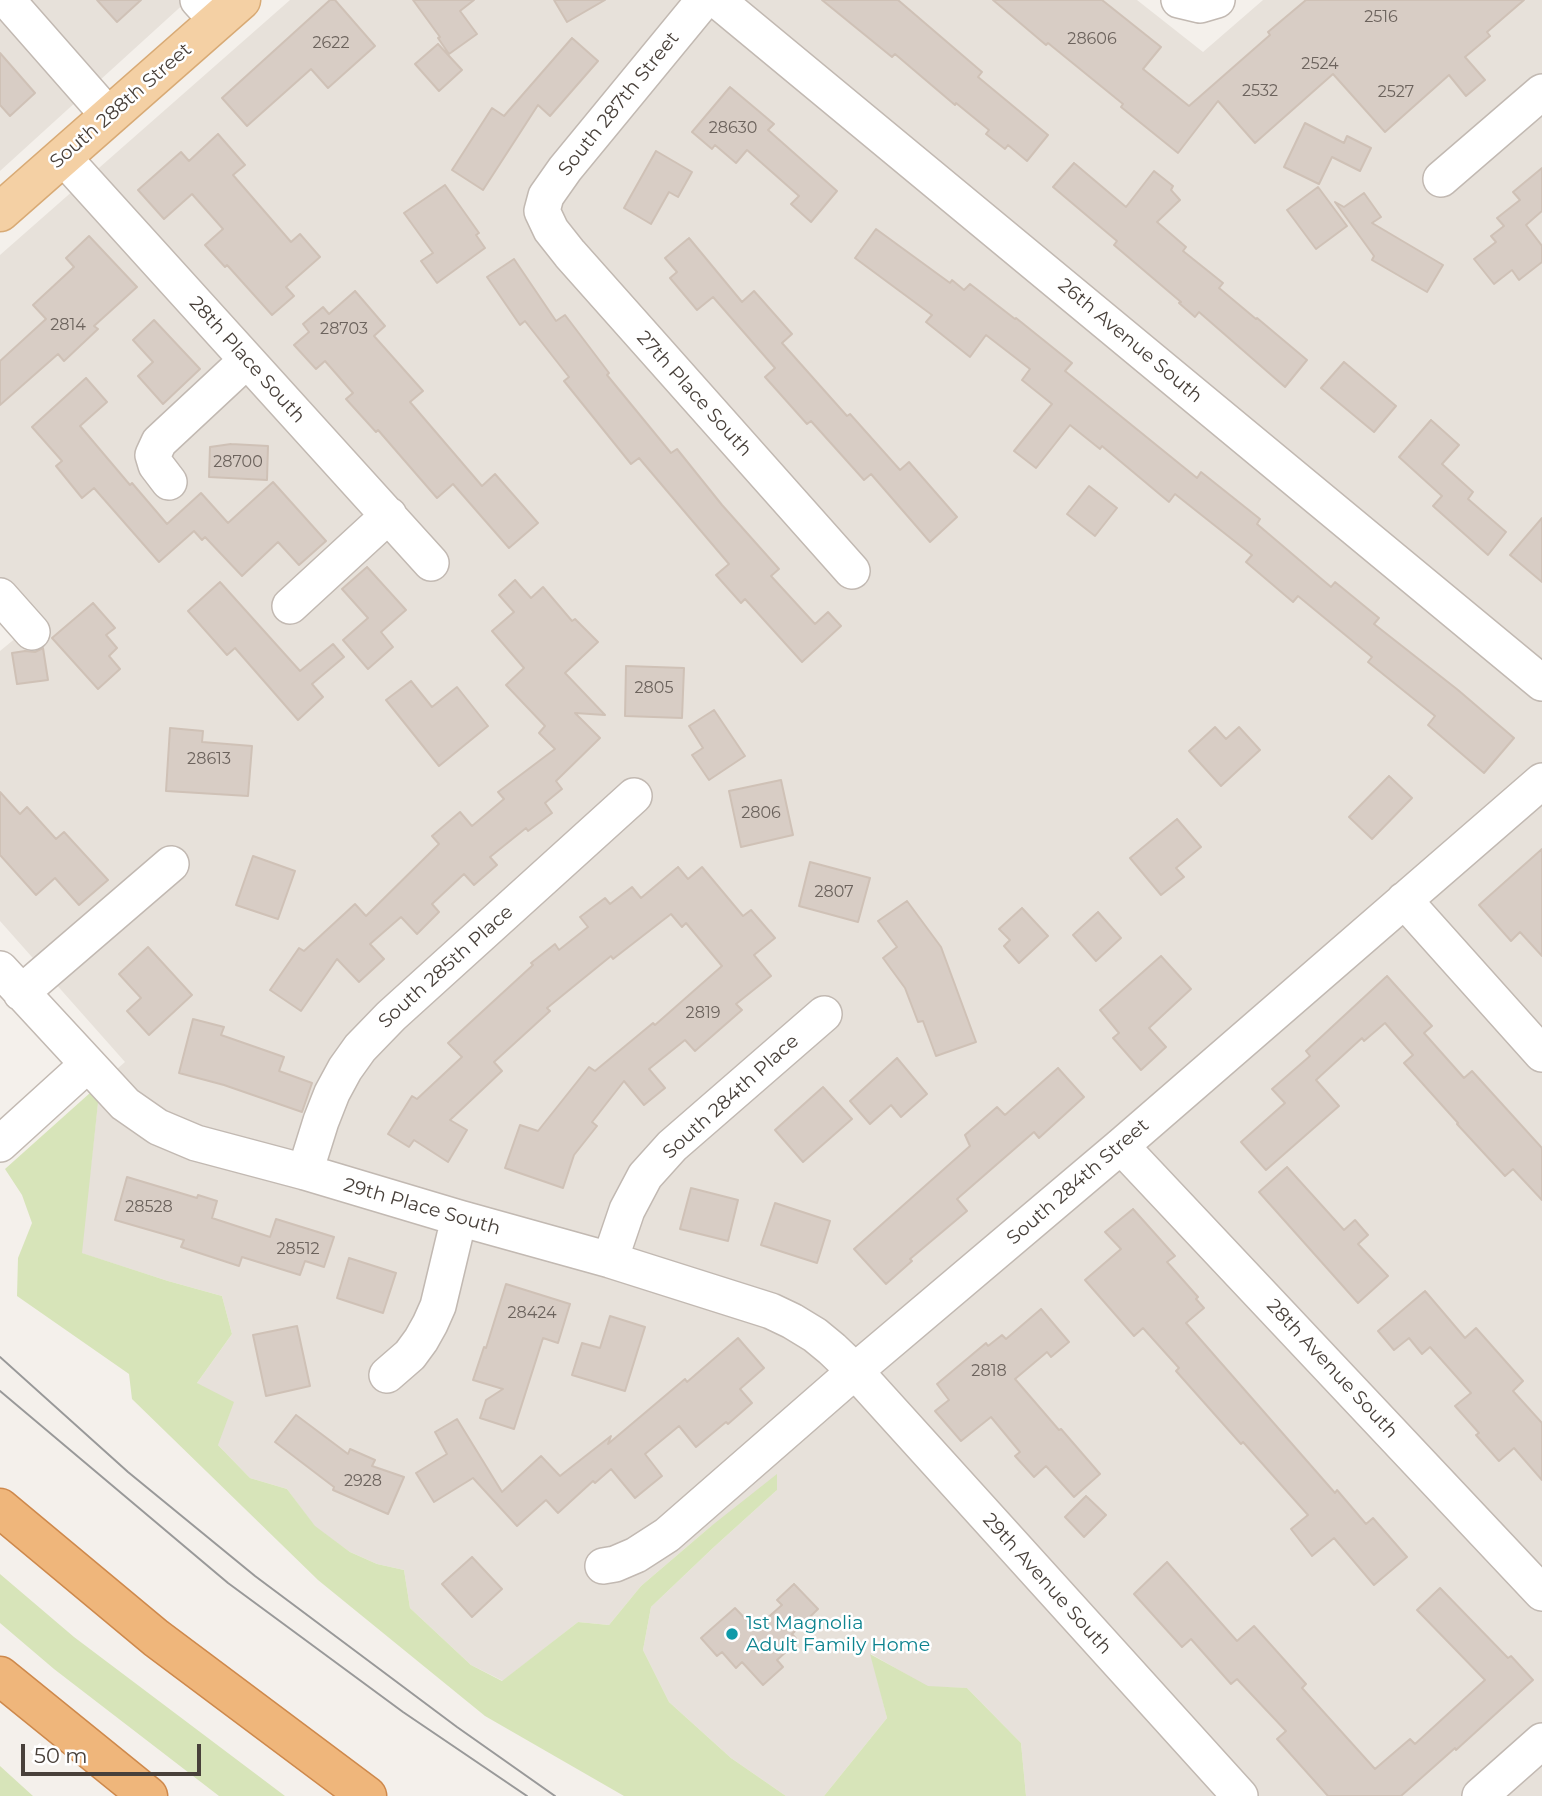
<!DOCTYPE html>
<style>
body{margin:0}
#map{position:relative;width:1542px;height:1796px;overflow:hidden;background:#f4f0eb;font-family:Montserrat,sans-serif}
canvas{display:block}
.scale{position:absolute;left:21px;top:1744px;width:180px;height:32px;box-sizing:border-box;border:4px solid #48403a;border-top:0;padding-left:9px;font-size:21px;line-height:24px;white-space:nowrap;color:#48403a;-webkit-text-stroke:5px #fff;paint-order:stroke}
</style>
<div id="map">
<canvas width="1542" height="1796"></canvas>
<div class="scale">50 m</div>
</div>
<script>
const c = document.querySelector('canvas').getContext('2d');
c.lineJoin = 'round';
function paint(path, color) {
  c.fillStyle = color;
  c.fill(path, 'evenodd');
}
function poly(rows) {
  const path = new Path2D();
  for (const r of rows) {
    path.moveTo(r[0], r[1]);
    for (let i = 2; i < r.length; i += 2) path.lineTo(r[i], r[i + 1]);
  }
  return path;
}
function stroke(path, color, width, dash) {
  c.strokeStyle = color;
  c.lineWidth = width;
  c.lineCap = dash ? 'butt' : 'round';
  c.setLineDash(dash || []);
  c.stroke(path);
}
function label(font, color, halo, rows, align = 'center') {
  c.font = font + ' Montserrat,sans-serif';
  c.lineWidth = 5;
  c.setLineDash([]);
  c.textBaseline = 'middle';
  c.strokeStyle = halo;
  c.fillStyle = color;
  for (const [text, x, y, turn = 0] of rows) {
    c.save();
    c.translate(x, y);
    c.rotate((+turn || 0) * Math.PI / 180);
    c.textAlign = isNaN(turn) ? turn : align;
    if (halo) c.strokeText(text, 0, 0);
    c.fillText(text, 0, 0);
    c.restore();
  }
}
paint(poly([
 [0,0,188,0,0,171],
 [290,0,1137,0,1203,52,1263,0,1542,0,1542,1796,1026,1796,1021,1743,967,1688,928,1687,871,1654,887,1718,824,1796,786,1796,731,1758,669,1702,643,1650,651,1607,714,1547,777,1490,710,1527,641,1586,609,1625,578,1622,503,1681,471,1665,410,1608,404,1570,377,1564,350,1552,315,1527,287,1489,250,1478,218,1445,197,1383,232,1334,222,1296,168,1281,81,1253,100,1084,125,1062,0,921,0,651,17,637,0,617,0,255]
]), '#e7e1da');
paint(poly([
 [100,1084,82,1253,168,1281,222,1296,232,1334,197,1383,234,1402,218,1445,250,1478,287,1489,315,1526,350,1552,377,1564,404,1570,410,1608,471,1665,502,1681,578,1622,609,1625,641,1586,710,1527,777,1474,777,1490,714,1547,651,1607,643,1650,669,1702,731,1758,786,1796,624,1796,485,1716,318,1580,132,1399,129,1374,17,1296,18,1258,32,1223,22,1195,5,1169],
 [0,1574,74,1637,285,1796,219,1796,54,1669,0,1623],
 [870,1654,928,1686,967,1688,1021,1743,1026,1796,824,1796,887,1718],
 [0,1766,33,1796,0,1796]
]), '#d7e4b9');
const building = poly([
 [97,0,141,0,117,22,97,0],
 [330,0,335,0,375,46,328,88,311,69,247,126,222,98,330,0],
 [413,0,474,0,460,11,477,34,449,54,438,38,440,37,413,0],
 [554,0,605,0,567,22,554,0],
 [822,0,898,0,982,72,978,77,1048,135,1027,161,1008,145,1005,149,986,134,989,130,956,103,955,105,895,54,892,57,822,0],
 [993,0,1102,0,1161,47,1143,69,1189,106,1270,35,1268,32,1306,0,1524,0,1487,32,1490,36,1465,57,1485,80,1466,96,1449,75,1385,132,1333,74,1255,143,1218,101,1178,153,1121,107,1123,104,1048,43,1046,45,993,0],
 [572,38,598,61,550,116,538,105,483,190,452,170,492,108,504,116,572,38],
 [438,44,462,70,439,91,415,64,438,44],
 [0,53,35,93,10,116,0,105,0,53],
 [730,87,774,124,768,130,837,191,811,222,791,204,799,196,747,150,736,163,715,145,712,149,692,132,730,87],
 [1305,123,1344,143,1347,136,1371,148,1360,171,1332,157,1319,184,1284,167,1305,123],
 [218,134,245,165,233,175,291,242,300,234,320,257,286,287,294,296,272,315,227,265,225,267,205,245,223,229,192,194,164,219,138,190,181,152,189,161,218,134],
 [656,151,692,172,678,197,669,192,651,224,624,208,656,151],
 [1074,163,1126,207,1154,171,1173,186,1171,190,1180,200,1157,222,1186,247,1183,251,1223,283,1219,288,1256,319,1257,318,1307,360,1285,387,1199,312,1195,317,1179,303,1181,302,1114,245,1117,241,1053,187,1074,163],
 [1542,168,1542,211,1526,225,1542,246,1542,262,1519,280,1512,270,1494,284,1474,259,1496,242,1491,236,1504,226,1497,218,1520,200,1513,192,1542,168],
 [445,185,479,233,476,235,485,248,437,283,421,261,433,253,404,213,445,185],
 [1318,187,1347,226,1316,249,1287,210,1318,187],
 [1364,193,1381,217,1372,223,1443,265,1427,292,1372,260,1374,256,1335,202,1344,207,1364,193],
 [876,229,950,283,952,280,964,290,970,284,1015,319,1016,318,1072,363,1065,371,1197,478,1201,472,1260,519,1257,524,1331,587,1335,582,1379,618,1374,624,1458,690,1514,738,1484,773,1428,725,1435,716,1368,662,1372,657,1298,596,1293,602,1246,562,1252,555,1175,494,1169,502,1102,446,1100,449,1070,425,1036,468,1014,451,1052,404,1022,380,1030,369,986,335,970,357,926,322,932,315,855,258,876,229],
 [89,236,137,287,94,326,98,329,64,361,58,354,0,405,0,361,46,319,33,305,74,267,66,258,89,236],
 [689,238,742,302,754,291,792,334,782,343,847,416,850,414,900,470,909,462,957,517,930,542,871,474,864,480,811,421,807,424,765,377,775,368,713,297,697,310,670,278,677,272,665,258,689,238],
 [514,259,556,321,565,315,609,373,607,375,671,453,677,449,722,505,779,569,771,576,815,624,828,612,841,626,802,662,745,599,741,603,716,575,729,564,639,458,631,464,564,381,569,377,525,321,520,325,487,277,514,259],
 [355,291,385,326,374,336,423,391,410,402,482,486,495,474,538,523,509,548,453,484,437,498,378,430,376,432,346,399,353,393,325,361,316,369,294,345,309,332,303,324,323,307,329,314,355,291],
 [154,320,200,369,163,404,138,376,153,362,133,340,154,320],
 [1344,362,1396,406,1374,432,1321,388,1344,362],
 [86,378,107,402,80,426,130,485,132,483,167,524,201,493,228,523,273,482,326,541,299,565,278,542,242,576,205,537,202,540,194,531,159,562,94,488,82,498,56,466,62,461,32,427,86,378],
 [1431,420,1459,445,1442,464,1473,492,1468,499,1506,532,1488,555,1433,506,1442,496,1399,457,1431,420],
 [231,444,268,446,267,480,209,477,210,447,231,444],
 [1089,486,1117,508,1095,536,1067,514,1089,486],
 [1542,518,1542,582,1510,555,1542,518],
 [367,567,406,610,381,632,393,647,368,669,343,640,368,618,342,589,367,567],
 [515,580,531,598,543,587,572,621,575,619,598,642,565,673,605,715,575,713,600,738,556,781,562,789,545,803,552,813,528,831,526,828,490,857,497,865,474,885,464,874,432,904,439,912,417,934,401,917,370,944,384,959,359,982,337,959,301,1011,270,990,299,948,304,951,355,904,366,916,439,844,432,836,460,812,472,826,504,799,498,792,555,749,539,733,545,726,506,685,524,668,492,631,514,612,499,595,515,580],
 [220,582,300,671,333,644,344,657,312,684,323,697,298,720,235,648,227,655,188,611,220,582],
 [93,603,115,628,106,635,117,648,109,656,120,669,98,689,52,638,93,603],
 [43,648,48,680,17,684,12,653,25,651,35,652,43,648],
 [626,666,684,668,682,718,625,716,626,666],
 [411,681,432,707,457,687,488,726,439,766,386,700,411,681],
 [714,710,745,756,709,780,692,755,703,748,689,726,714,710],
 [1215,727,1226,739,1239,727,1260,750,1221,786,1189,751,1215,727],
 [170,728,203,731,202,742,252,746,248,796,166,791,170,728],
 [1389,776,1412,798,1372,839,1349,817,1389,776],
 [781,780,793,835,741,847,729,791,781,780],
 [0,792,20,814,27,807,56,839,64,832,108,880,79,905,55,878,36,895,0,855,0,792],
 [1177,819,1201,847,1176,868,1184,877,1161,895,1130,858,1177,819],
 [1542,849,1542,956,1520,932,1511,941,1479,905,1542,849],
 [253,856,295,871,278,919,236,905,253,856],
 [810,862,870,878,858,922,799,906,810,862],
 [678,867,688,879,702,867,743,916,751,910,775,938,754,955,771,976,736,1004,742,1010,695,1051,685,1040,649,1069,665,1088,644,1105,624,1081,592,1122,597,1126,574,1155,563,1188,505,1168,520,1125,538,1131,589,1067,595,1071,653,1023,655,1025,722,966,686,923,682,927,671,914,613,959,611,956,547,1008,550,1011,494,1062,502,1071,450,1120,467,1130,448,1162,414,1140,409,1147,388,1134,412,1096,417,1099,462,1057,448,1043,533,965,531,963,555,944,559,950,588,927,580,917,605,898,610,904,632,887,641,898,678,867],
 [907,901,941,947,976,1042,936,1056,923,1021,918,1022,905,988,883,958,897,947,878,921,907,901],
 [1022,908,1048,936,1019,963,1004,946,1010,940,999,929,1022,908],
 [1098,912,1121,938,1096,961,1073,935,1098,912],
 [148,947,192,995,149,1035,127,1011,141,998,119,974,148,947],
 [1161,956,1191,989,1149,1028,1166,1047,1141,1070,1113,1038,1119,1033,1100,1010,1161,956],
 [1387,976,1432,1026,1424,1033,1464,1078,1472,1071,1542,1148,1542,1200,1513,1169,1505,1176,1457,1124,1458,1123,1404,1063,1413,1055,1385,1023,1364,1041,1362,1038,1316,1080,1339,1106,1266,1170,1241,1142,1285,1103,1272,1089,1310,1056,1306,1051,1387,976],
 [193,1019,224,1027,221,1035,284,1057,279,1071,312,1083,302,1112,224,1085,179,1073,193,1019],
 [897,1058,927,1094,901,1117,891,1105,870,1124,850,1101,897,1058],
 [1058,1068,1084,1097,1039,1138,1034,1132,957,1199,967,1211,910,1259,912,1261,886,1284,854,1249,970,1146,965,1135,997,1107,1005,1115,1058,1068],
 [823,1087,852,1119,803,1162,775,1130,823,1087],
 [1287,1167,1344,1230,1355,1220,1368,1235,1358,1244,1388,1276,1358,1303,1259,1192,1287,1167],
 [127,1177,197,1198,198,1195,217,1201,212,1218,270,1237,276,1219,334,1237,324,1267,305,1261,300,1275,242,1257,239,1266,181,1247,184,1240,115,1220,127,1177],
 [691,1188,738,1200,728,1241,680,1229,691,1188],
 [775,1203,830,1221,817,1263,761,1245,775,1203],
 [1133,1209,1175,1256,1167,1262,1198,1297,1196,1299,1204,1308,1186,1323,1335,1493,1337,1490,1366,1524,1373,1518,1407,1557,1374,1585,1334,1538,1312,1556,1291,1529,1308,1515,1243,1442,1241,1444,1176,1371,1179,1368,1143,1328,1134,1336,1085,1280,1121,1249,1105,1232,1133,1209],
 [349,1258,396,1273,383,1313,337,1298,349,1258],
 [506,1284,570,1304,558,1343,543,1338,514,1429,480,1418,486,1400,503,1389,473,1380,484,1347,486,1348,506,1284],
 [1425,1291,1465,1338,1476,1328,1523,1381,1513,1391,1542,1423,1542,1480,1514,1448,1499,1461,1476,1435,1479,1433,1455,1406,1471,1393,1430,1347,1422,1354,1409,1338,1394,1350,1378,1331,1425,1291],
 [1041,1309,1069,1342,1051,1357,1047,1352,1015,1379,1059,1430,1061,1429,1100,1474,1074,1497,1046,1466,1034,1477,1015,1456,1020,1452,991,1417,961,1441,935,1411,949,1400,937,1384,986,1343,988,1346,1002,1335,1006,1339,1041,1309],
 [610,1316,645,1327,625,1391,572,1375,582,1343,600,1348,610,1316],
 [297,1326,310,1386,266,1396,253,1335,297,1326],
 [738,1338,764,1368,740,1389,752,1403,728,1424,726,1422,696,1447,679,1426,645,1454,662,1476,635,1498,611,1469,595,1483,593,1481,558,1513,546,1500,517,1526,473,1478,434,1502,416,1473,447,1454,435,1432,457,1419,502,1492,541,1456,560,1476,611,1436,608,1444,685,1379,687,1382,738,1338],
 [296,1415,348,1454,350,1449,375,1460,372,1466,404,1477,388,1514,333,1490,334,1487,275,1442,296,1415],
 [1086,1496,1106,1515,1084,1537,1065,1517,1086,1496],
 [472,1557,502,1589,472,1617,442,1584,472,1557],
 [1167,1562,1237,1641,1254,1626,1306,1684,1302,1688,1375,1769,1410,1739,1415,1744,1485,1680,1417,1610,1440,1588,1508,1658,1511,1656,1533,1680,1456,1750,1455,1748,1401,1796,1328,1796,1277,1739,1286,1731,1237,1679,1231,1684,1191,1639,1182,1647,1134,1594,1167,1562],
 [794,1584,818,1609,792,1634,798,1641,777,1660,783,1667,763,1685,742,1662,736,1668,722,1652,717,1656,701,1638,735,1608,755,1629,782,1605,777,1600,794,1584]
]);
paint(building, '#d8cdc5');
stroke(building, '#cfc1b6', 2);
const minor = poly([
 [7,0,109,116],
 [198,0,217,21],
 [704,0,565,169,546,196,542,211,551,230,570,254,852,571],
 [717,0,1542,683],
 [1179,0,1200,5,1217,0],
 [63,157,431,563],
 [1441,179,1542,92],
 [169,482,156,465,153,455,159,442,247,360],
 [0,596,32,632],
 [290,606,389,515],
 [1404,900,1542,1054],
 [0,969,125,1104,158,1127,196,1143,305,1172,459,1218,610,1260,771,1311,792,1321,815,1335,832,1349,855,1371,1240,1796],
 [21,993,171,864],
 [0,1144,88,1064],
 [1121,1146,1542,1593],
 [305,1172,321,1121,332,1093,345,1069,360,1048,391,1016,634,796],
 [610,1260,627,1210,645,1176,672,1146,824,1014],
 [387,1375,410,1355,421,1340,430,1324,438,1306,459,1218],
 [603,1566,615,1564,636,1555,667,1535,855,1371,1121,1146,1542,781],
 [1480,1796,1542,1741]
]);
const major = poly([
 [0,212,241,0]
]);
const highway = poly([
 [0,1508,156,1638,367,1796],
 [0,1676,148,1796]
]);
stroke(minor, '#c2b9b2', 38);
stroke(major, '#d8aa75', 41);
stroke(highway, '#ce894c', 41);
stroke(minor, '#fff', 35);
stroke(major, '#f4d0a4', 38);
stroke(highway, '#efb67b', 38);
stroke(poly([
 [0,1357,128,1472,255,1576,457,1727,555,1796],
 [0,1391,228,1583,403,1712,527,1796]
]), '#999', 2);
for (const [x, y, r, color] of [
 [732,1634,7,"#0f9aa8"]
]) {
  const dot = new Path2D();
  dot.arc(x, y, r, 0, 2 * Math.PI);
  c.fillStyle = color;
  c.fill(dot);
  stroke(dot, '#fff', 2.5);
}
label('16px', '#6c635d', null, [
 ["2516",1381,17],
 ["28606",1092,39],
 ["2622",331,43],
 ["2524",1320,64],
 ["2532",1260,91],
 ["2527",1396,92],
 ["28630",733,128],
 ["2814",68,325],
 ["28703",344,329],
 ["28700",238,462],
 ["2805",654,688],
 ["28613",209,759],
 ["2806",761,813],
 ["2807",834,892],
 ["2819",703,1013],
 ["28528",149,1207],
 ["28512",298,1249],
 ["28424",532,1313],
 ["2818",989,1371],
 ["2928",363,1481]
]);
label('19px', '#48403a', '#fff', [
 ["South 287th Street",619,104,-51],
 ["South 288th Street",121,106,-41],
 ["26th Avenue South",1130,341,40],
 ["28th Place South",247,360,48],
 ["27th Place South",694,394,48],
 ["South 285th Place",446,967,-42],
 ["South 284th Place",731,1097,-42],
 ["South 284th Street",1078,1182,-41],
 ["29th Place South",422,1207,16],
 ["28th Avenue South",1332,1369,47],
 ["29th Avenue South",1047,1584,48]
]);
label('19px', '#0d838f', '#fff', [
 ["1st Magnolia",746,1623],
 ["Adult Family Home",746,1645]
], 'left');
</script>
